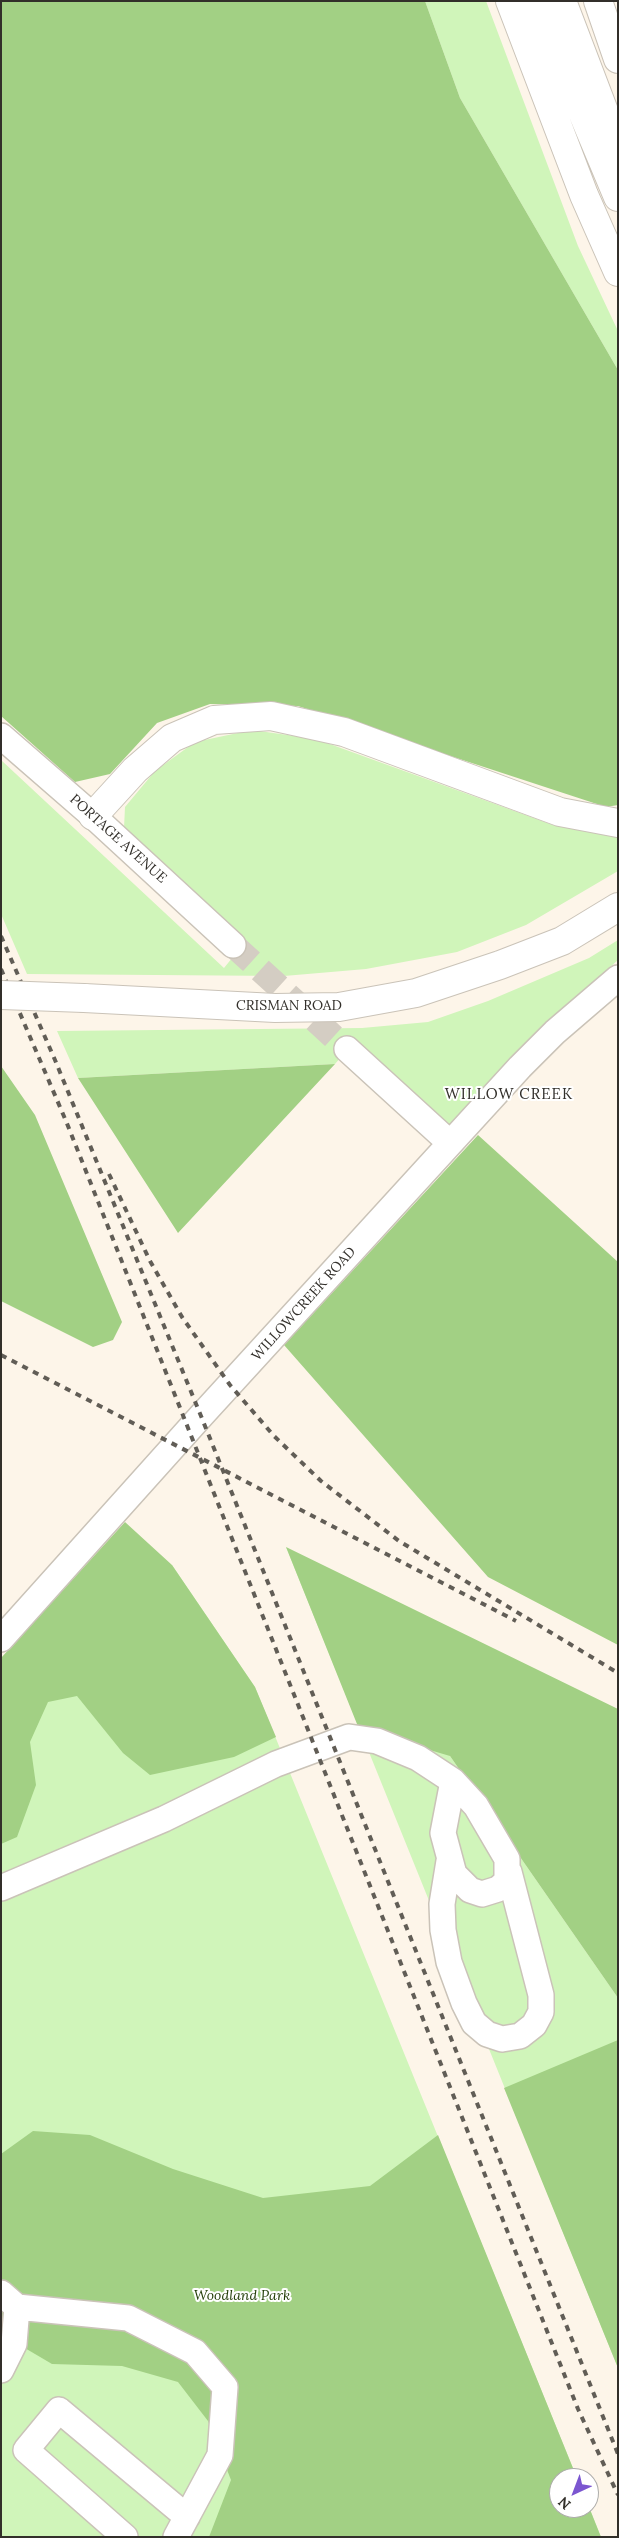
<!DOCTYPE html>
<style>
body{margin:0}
#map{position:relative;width:619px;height:2538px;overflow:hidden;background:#fdf5e9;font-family:Lora,serif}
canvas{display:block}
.frame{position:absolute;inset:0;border:2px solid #322f2a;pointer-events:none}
.north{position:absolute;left:549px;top:2468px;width:50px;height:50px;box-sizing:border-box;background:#fff;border:1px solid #adacaa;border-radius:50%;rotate:223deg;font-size:14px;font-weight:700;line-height:20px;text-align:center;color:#322f2a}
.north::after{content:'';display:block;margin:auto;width:18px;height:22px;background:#7b56d0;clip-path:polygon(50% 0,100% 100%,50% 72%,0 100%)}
</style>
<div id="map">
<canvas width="619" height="2538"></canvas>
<div class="frame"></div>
<div class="north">N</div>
</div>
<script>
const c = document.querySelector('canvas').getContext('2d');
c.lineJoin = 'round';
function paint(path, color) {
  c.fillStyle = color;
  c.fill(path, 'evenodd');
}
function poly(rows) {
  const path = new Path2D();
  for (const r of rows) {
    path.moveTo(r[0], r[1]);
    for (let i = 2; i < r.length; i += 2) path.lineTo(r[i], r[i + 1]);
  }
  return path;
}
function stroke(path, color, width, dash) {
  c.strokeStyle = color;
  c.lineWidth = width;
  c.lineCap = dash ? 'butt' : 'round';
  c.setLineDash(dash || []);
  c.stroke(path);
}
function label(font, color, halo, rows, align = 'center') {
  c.font = font + ' Lora,serif';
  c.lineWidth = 4;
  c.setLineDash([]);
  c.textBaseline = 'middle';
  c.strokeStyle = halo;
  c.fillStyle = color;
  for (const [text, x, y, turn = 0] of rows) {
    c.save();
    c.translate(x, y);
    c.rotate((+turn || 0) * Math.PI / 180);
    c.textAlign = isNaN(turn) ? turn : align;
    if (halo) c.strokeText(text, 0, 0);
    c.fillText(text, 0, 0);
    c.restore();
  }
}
paint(poly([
 [425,1,486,1,578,246,618,331,618,370,460,98],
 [252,730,316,739,553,825,618,836,618,871,526,925,457,952,366,969,284,976,27,974,1,914,1,760,224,968,245,942,124,828,125,807,155,771,195,742],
 [618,940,618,960,527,1042,451,1126,355,1041,335,1064,78,1078,57,1031,362,1028,428,1022,488,1001,589,958],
 [286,1547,450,1756,618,1998,618,2368],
 [172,1565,255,1687,577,2478,559,2478,559,2508,589,2507,601,2537,1,2537,1,1661]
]), '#d0f5ba');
paint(poly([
 [1,1,425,1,460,98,618,370,618,805,606,807,298,706,210,704,157,723,110,774,75,782,1,716],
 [335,1064,178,1233,78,1078],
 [1,1066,35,1115,122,1322,113,1340,93,1347,1,1301],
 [478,1135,618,1262,618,1645,488,1577,284,1345],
 [125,1522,172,1565,255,1687,276,1737,234,1757,150,1775,123,1753,77,1696,48,1702,30,1742,36,1785,17,1837,1,1844,1,1658],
 [286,1547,618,1709,618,1998,450,1756,359,1729],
 [618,2040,618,2368,504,2088],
 [33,2131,90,2135,173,2169,263,2198,370,2186,438,2135,577,2478,559,2478,559,2508,589,2507,601,2537,209,2537,231,2480,208,2421,178,2382,122,2366,52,2364,1,2334,1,2154]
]), '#a2d084');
stroke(poly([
 [233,945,347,1049]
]), '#d4cdc3', 25, [25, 12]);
const minor = poly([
 [1,736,93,816,233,945],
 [347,1049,450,1143],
 [1,1639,201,1416,520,1067,555,1032,618,978],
 [449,1861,442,1904,443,1930,449,1962,464,2003,474,2023,487,2034,502,2039,520,2036,534,2025,541,2012,541,1995,509,1872],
 [1,1888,164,1819,276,1764,349,1737,377,1741,418,1758,453,1781,476,1806,507,1859,507,1881,498,1889,482,1894,470,1890,454,1874,443,1833,453,1781],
 [1,2293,17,2307,14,2344,1,2370],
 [17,2307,128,2318,195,2352,225,2387,220,2455,176,2537],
 [125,2537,26,2450,59,2410,187,2517]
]);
const major = poly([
 [93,816,135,770,172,738,214,720,271,716,344,732,560,812,618,823],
 [84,998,275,1008,339,1007,416,993,500,965,562,941,618,907]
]);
const highway = poly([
 [510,1,584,195,618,272],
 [539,1,568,78,618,197],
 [562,1,618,148],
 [598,1,618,59]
]);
stroke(minor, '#cac3b8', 28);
stroke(major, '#cac3b8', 30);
stroke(highway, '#cac3b8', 30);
stroke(minor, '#fff', 25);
stroke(major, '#fff', 28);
stroke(highway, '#fff', 28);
stroke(poly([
 [1,936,55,1060,201,1416,618,2454],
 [1,969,66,1121,578,2409,618,2495],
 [109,1174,150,1261,182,1317,230,1385,274,1436,321,1481,399,1541,618,1673],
 [1,1355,516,1621]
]), '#615d56', 4, [6, 6]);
const majorBridge = poly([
 [1,995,84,998]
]);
stroke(majorBridge, '#cac3b8', 30, []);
stroke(majorBridge, '#fff', 28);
label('14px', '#322f2a', '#fff', [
 ["PORTAGE AVENUE",118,839,42],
 ["CRISMAN ROAD",289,1006],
 ["WILLOWCREEK ROAD",304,1304,-48]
]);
label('italic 14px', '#1f3b04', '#fff', [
 ["Woodland Park",242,2296]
]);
c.letterSpacing = '1px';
label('15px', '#322f2a', '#fff', [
 ["WILLOW CREEK",509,1095]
]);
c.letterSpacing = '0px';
</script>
